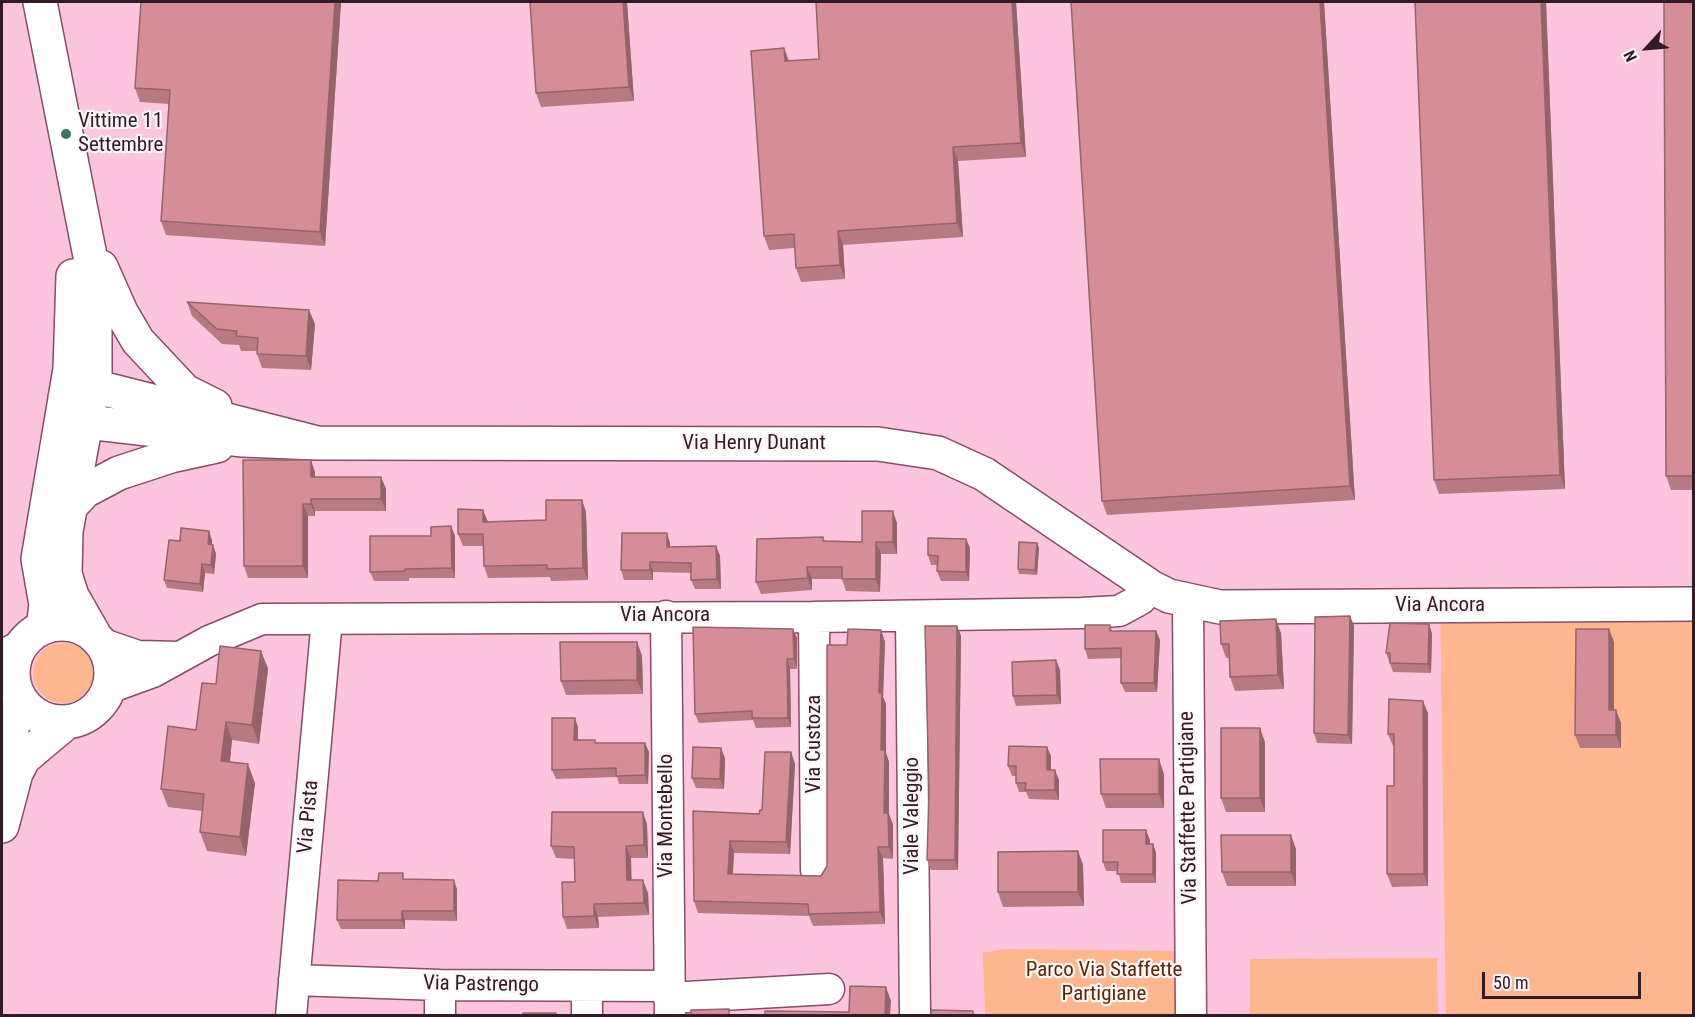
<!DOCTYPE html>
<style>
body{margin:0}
#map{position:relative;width:1695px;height:1017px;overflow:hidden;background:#fdc5dd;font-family:"Roboto Condensed",sans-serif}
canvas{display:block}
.frame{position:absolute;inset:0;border:3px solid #331a26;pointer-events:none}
.north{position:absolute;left:1617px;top:18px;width:60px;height:60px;-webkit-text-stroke:4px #fdf6f9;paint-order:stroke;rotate:244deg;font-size:16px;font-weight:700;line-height:24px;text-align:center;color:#331a26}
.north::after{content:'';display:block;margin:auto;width:21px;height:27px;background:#331a26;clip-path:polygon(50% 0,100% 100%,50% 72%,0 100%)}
.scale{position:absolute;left:1482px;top:972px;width:159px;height:27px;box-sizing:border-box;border:3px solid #331a26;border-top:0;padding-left:8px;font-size:18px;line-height:21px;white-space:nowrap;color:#331a26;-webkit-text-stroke:4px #fdf6f9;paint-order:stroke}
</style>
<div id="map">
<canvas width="1695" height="1017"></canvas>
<div class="frame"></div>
<div class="north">N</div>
<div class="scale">50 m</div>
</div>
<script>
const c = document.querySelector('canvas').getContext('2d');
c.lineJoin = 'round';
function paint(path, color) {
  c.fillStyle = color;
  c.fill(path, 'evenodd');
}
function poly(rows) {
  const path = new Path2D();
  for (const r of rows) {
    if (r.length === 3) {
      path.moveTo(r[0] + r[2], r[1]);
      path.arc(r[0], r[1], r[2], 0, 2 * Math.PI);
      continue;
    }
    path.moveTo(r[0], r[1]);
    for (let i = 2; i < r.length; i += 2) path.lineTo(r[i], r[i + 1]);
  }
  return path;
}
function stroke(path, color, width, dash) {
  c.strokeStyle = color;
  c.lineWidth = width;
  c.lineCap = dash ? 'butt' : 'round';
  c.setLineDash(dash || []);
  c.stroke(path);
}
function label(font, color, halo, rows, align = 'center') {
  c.font = font + ' "Roboto Condensed",sans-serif';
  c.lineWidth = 4.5;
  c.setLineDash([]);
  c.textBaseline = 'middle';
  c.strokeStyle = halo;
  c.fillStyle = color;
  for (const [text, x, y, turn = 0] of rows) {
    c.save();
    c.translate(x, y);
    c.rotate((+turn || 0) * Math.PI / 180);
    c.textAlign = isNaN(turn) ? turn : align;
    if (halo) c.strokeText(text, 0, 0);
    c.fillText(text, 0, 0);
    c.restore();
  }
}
paint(poly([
 [1693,601,1693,1015,1446,1015,1440,603],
 [63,673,30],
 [1004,949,1175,951,1176,1015,985,1015,983,953],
 [1437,958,1438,1015,1250,1015,1250,959]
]), '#fdb68d');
const minor = poly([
 [1188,601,1191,1016],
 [666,616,670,1016],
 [814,617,816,870],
 [911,617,915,1016],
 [100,643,138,656,179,657],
 [2,655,21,646],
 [109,688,153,672,209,641,262,619,814,617,1082,613,1119,611,1141,599,1151,587],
 [294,980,440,985,668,986],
 [587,987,587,1016],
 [669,998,829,989],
 [291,1016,327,619],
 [440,1016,440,985]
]);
const major = poly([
 [40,2,92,266,95,306,95,374,66,531,65,574,72,596,96,638],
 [101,267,121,312,138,341,185,391,215,406],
 [317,443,93,386,65,398,87,422,243,440,317,443,878,444,938,453,984,474,1151,587,1169,596,1220,607,1694,604],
 [71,506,85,491,119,473,171,456,217,446],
 [62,673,49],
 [43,628,46,605,38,559,70,369,73,276],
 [2,775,14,720,22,701],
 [2,826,16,773,24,758,67,722]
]);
stroke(minor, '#874c68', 33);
stroke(major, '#874c68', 36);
stroke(minor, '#fff', 30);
stroke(major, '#fff', 33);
paint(poly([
 [341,2,325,246,166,235,161,221,169,104,140,102,135,88],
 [530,2,627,2,634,101,541,107,536,93],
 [816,2,1016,2,1026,157,958,161,963,237,843,245,845,279,801,282,796,268,795,248,769,250,764,236,784,48,789,61,819,59],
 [1324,2,1355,500,1107,515,1102,501],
 [1415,2,1546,2,1565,489,1439,494,1434,480],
 [1694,2,1694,490,1671,490,1666,476],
 [187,302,315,324,311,370,262,368,257,354,257,351,241,351,239,345,222,344,192,316],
 [315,472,315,477,381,477,386,489,386,511,315,511,315,516,308,516,308,578,248,578,244,566],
 [582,500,586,512,588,580,551,581,550,577,488,578,484,566,483,546,463,546,458,534,483,510,488,522,546,520],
 [897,523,897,554,881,554,880,592,846,591,842,579,812,579,812,590,761,594,756,582,823,537,825,541,862,542],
 [451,526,455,536,455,578,409,578,409,581,374,581,370,572,431,536],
 [966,539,970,548,969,581,941,581,937,571,937,565,931,565,928,555],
 [212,540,212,545,213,545,216,554,214,574,205,573,203,592,167,588,164,580,180,541],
 [670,543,670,547,716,546,720,556,721,589,695,589,691,580,691,573,653,572,653,580,624,580,621,570],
 [1037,543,1039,548,1037,575,1019,574,1018,569],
 [1350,616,1354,626,1352,744,1317,743,1314,733],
 [1429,624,1432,634,1431,673,1393,672,1386,653],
 [1110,625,1112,631,1156,631,1160,640,1157,692,1125,692,1121,683,1121,658,1088,659,1085,649],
 [957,626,961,636,958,870,931,870,927,860],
 [793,629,797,638,797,669,790,669,791,727,756,728,753,720,699,723,695,714],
 [881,630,885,642,883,697,886,704,886,753,889,762,889,814,893,825,893,859,883,858,885,924,813,926,809,916,698,913,694,901,693,811,759,814,762,810,791,752,795,764,790,854,734,853,733,874,821,876,827,866,847,645],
 [1281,633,1284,689,1235,691,1230,677,1230,658,1226,658,1221,644],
 [637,642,642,656,643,694,566,695,561,681],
 [1614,642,1614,710,1621,723,1621,748,1580,748,1575,735],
 [261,651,268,669,259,744,232,740,230,762,255,783,246,856,207,851,200,832,202,811,168,807,161,789,196,730,216,684],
 [1056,660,1060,670,1061,704,1016,706,1013,696],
 [1428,713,1428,886,1392,887,1387,874,1394,786,1394,747,1393,746,1388,734],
 [578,727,578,740,596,743,645,743,649,752,648,784,619,784,617,777,556,779,552,770],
 [1265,742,1265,812,1226,812,1221,798],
 [1051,756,1051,770,1059,780,1059,800,1029,799,1026,792,1019,792,1016,783,1016,776,1012,776,1008,766],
 [725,758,724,789,696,788,692,778],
 [1164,774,1164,808,1106,808,1101,794],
 [647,824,648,858,631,858,631,880,648,893,649,915,598,917,599,928,567,929,563,917,575,882,575,859,556,858,551,846],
 [1150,840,1150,844,1153,844,1156,853,1156,883,1121,883,1118,871,1106,871,1103,862],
 [1296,849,1296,886,1227,886,1222,872],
 [1078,851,1083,865,1084,906,1003,907,998,892],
 [405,879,457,889,457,921,405,920,405,929,341,929,337,920,378,881]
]), '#b77a82');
paint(poly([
 [335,2,341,2,325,246,320,232],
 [623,2,627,2,634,101,629,87],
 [1012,2,1016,2,1026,157,1021,143],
 [1320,2,1324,2,1355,500,1350,486],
 [1541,2,1546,2,1565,489,1560,475],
 [784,48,789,62,785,61],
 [953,147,958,161,963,237,957,223],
 [838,231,843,245,845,279,840,265],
 [309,310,315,324,311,370,306,356],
 [311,460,315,472,315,489,311,477],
 [381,477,386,489,386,511,381,499],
 [311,499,315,511,315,516,311,504],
 [582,500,586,512,588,580,583,568],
 [303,504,308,516,308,578,303,566],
 [483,510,488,522,483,522],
 [893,511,897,523,897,554,893,542],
 [451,526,455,536,455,578,452,568],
 [209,531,212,540,211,553,208,544],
 [667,533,670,543,670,557,667,547],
 [966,539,970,548,969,581,966,572],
 [876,542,881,554,880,592,876,579],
 [1037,543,1039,548,1037,575,1035,570],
 [213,545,216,554,214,574,211,565],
 [716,546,720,556,721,589,717,579],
 [650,562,653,572,653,580,650,570],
 [202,564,205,573,203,592,200,584],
 [807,567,812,579,812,590,808,578],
 [1350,616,1354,626,1352,744,1348,735],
 [1276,619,1281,633,1284,689,1278,675],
 [1429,624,1432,634,1431,673,1428,664],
 [957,626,961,636,958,870,955,860],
 [793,629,797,638,797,669,794,659],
 [1609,629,1614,642,1614,723,1609,710],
 [881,630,885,642,883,697,886,704,886,753,889,762,889,814,893,825,893,859,889,847,884,813,879,693],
 [1156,631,1160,640,1157,692,1154,683],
 [637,642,642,656,643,694,637,680],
 [261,651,268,669,259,744,252,725],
 [787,659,790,669,791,727,788,718],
 [1056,660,1060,670,1061,704,1057,695],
 [1423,701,1428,713,1428,886,1424,874],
 [1616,710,1621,723,1621,748,1616,735],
 [575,718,578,727,577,749,574,740],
 [226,722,232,740,228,779,221,761],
 [1260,728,1265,742,1265,812,1260,798],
 [645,743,649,752,648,784,645,775],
 [1047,747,1051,756,1051,779,1047,770],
 [721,748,725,758,724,789,720,779],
 [791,752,795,764,790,854,786,842],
 [1159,759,1164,774,1164,808,1159,794],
 [248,764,255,783,246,856,240,837],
 [1055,770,1059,780,1059,800,1055,790],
 [643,812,647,824,648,858,644,845],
 [1146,830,1150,840,1150,853,1146,844],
 [1291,835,1296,849,1296,886,1291,872],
 [730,841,734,853,732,885,728,874],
 [1153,844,1156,853,1156,883,1153,874],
 [626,846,631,858,632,892,627,880],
 [878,847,883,858,885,924,880,912],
 [1078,851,1083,865,1084,906,1078,892],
 [454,880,457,889,457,921,454,911],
 [643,880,648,893,649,915,644,903],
 [594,904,598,917,599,928,594,916],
 [402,911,405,920,405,929,402,920],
 [886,987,891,1001,890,1016,885,1016]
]), '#95636a');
const building = poly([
 [141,2,335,2,320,232,161,221,170,90,135,88,141,2],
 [530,2,623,2,629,87,536,93,530,2],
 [816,2,1012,2,1021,143,953,147,957,223,838,231,840,265,796,268,794,234,764,236,751,51,784,48,785,61,819,59,816,2],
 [1071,2,1320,2,1350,486,1102,501,1071,2],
 [1415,2,1541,2,1560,475,1434,480,1415,2],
 [1664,2,1694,2,1694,476,1666,476,1664,2],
 [187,302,309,310,306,356,257,354,258,338,236,336,237,331,217,329,187,302],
 [243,460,311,460,311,477,381,477,381,499,311,499,311,504,303,504,303,566,244,566,243,460],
 [546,500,582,500,583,568,547,569,547,565,484,566,483,534,458,534,458,509,483,510,483,522,546,520,546,500],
 [862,511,893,511,893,542,876,542,876,579,842,579,842,567,807,567,808,578,756,582,757,539,823,537,823,541,862,542,862,511],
 [451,526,452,568,405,569,405,571,370,572,370,536,431,536,431,527,451,526],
 [181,528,209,531,208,544,213,545,211,565,202,564,200,584,164,580,169,540,180,541,181,528],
 [622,533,667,533,667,547,716,546,717,579,691,580,691,563,650,562,650,570,621,570,622,533],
 [928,538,966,539,966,572,937,571,938,556,928,555,928,538],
 [1019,542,1037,543,1035,570,1018,569,1019,542],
 [1350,616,1348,735,1314,733,1315,617,1350,616],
 [1276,619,1278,675,1230,677,1229,644,1221,644,1220,621,1276,619],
 [1390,623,1429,624,1428,664,1390,663,1390,653,1386,653,1390,623],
 [1085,625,1110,625,1110,631,1156,631,1154,683,1121,683,1121,648,1085,649,1085,625],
 [925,626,957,626,955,860,927,860,929,793,925,626],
 [693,627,793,629,794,659,787,659,788,718,752,718,752,711,695,714,693,627],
 [848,629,881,630,879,693,882,693,881,750,885,750,884,813,888,813,889,847,878,847,880,912,809,914,808,904,694,901,693,811,759,814,760,810,762,810,765,752,791,752,786,842,730,841,728,874,821,876,827,866,827,645,847,645,848,629],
 [1576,629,1609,629,1609,710,1616,710,1616,735,1575,735,1576,629],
 [560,642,637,642,637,680,561,681,560,642],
 [220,646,261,651,252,725,226,722,221,761,248,764,240,837,200,832,204,794,161,789,168,726,196,730,202,683,216,684,220,646],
 [1056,660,1057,695,1013,696,1012,662,1056,660],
 [1389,699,1423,701,1424,874,1387,874,1387,786,1394,786,1394,734,1388,734,1389,699],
 [552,718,575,718,574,740,595,740,595,743,645,743,645,775,616,776,616,768,552,770,552,718],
 [1221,728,1260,728,1260,798,1221,798,1221,728],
 [1009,746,1047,747,1047,770,1055,770,1055,790,1025,790,1026,783,1016,783,1016,766,1008,766,1009,746],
 [693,747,721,748,720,779,692,778,693,747],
 [1100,759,1159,759,1159,794,1101,794,1100,759],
 [552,812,643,812,644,845,626,846,627,880,643,880,644,903,594,904,594,916,563,917,562,882,575,882,574,847,551,846,552,812],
 [1103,830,1146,830,1146,844,1153,844,1153,874,1117,874,1118,862,1103,862,1103,830],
 [1221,835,1291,835,1291,872,1222,872,1221,835],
 [1078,851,1078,892,998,892,998,852,1078,851],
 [379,873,403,873,403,879,454,880,454,911,402,911,402,920,337,920,338,880,378,881,379,873],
 [850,986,886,987,885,1016,765,1016,765,1011,849,1012,850,986],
 [729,1009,729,1016,691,1016,691,1010,729,1009],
 [931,1010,973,1011,973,1016,931,1016,931,1010],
 [523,1013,556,1013,556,1016,523,1016,523,1013]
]);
paint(building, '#d58e97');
stroke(building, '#95636a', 1.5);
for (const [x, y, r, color] of [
 [66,134,6,"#387663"]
]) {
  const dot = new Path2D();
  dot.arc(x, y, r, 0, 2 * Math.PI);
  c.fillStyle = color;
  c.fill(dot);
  stroke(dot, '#fdf6f9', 2);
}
label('21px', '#331a26', '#fdf6f9', [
 ["Vittime 11",78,122],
 ["Settembre",78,146]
], 'left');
label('21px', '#331a26', '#fdf6f9', [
 ["Via Henry Dunant",754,444],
 ["Via Ancora",1440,606],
 ["Via Ancora",665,616],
 ["Via Custoza",815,744,-90],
 ["Via Staffette Partigiane",1189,808,-91],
 ["Via Montebello",667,816,-90],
 ["Viale Valeggio",913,816,-90],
 ["Via Pista",309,817,-85],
 ["Via Pastrengo",481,985,1]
]);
label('21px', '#592906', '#fdf6f9', [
 ["Parco Via Staffette",1104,971],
 ["Partigiane",1104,995]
]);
</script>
